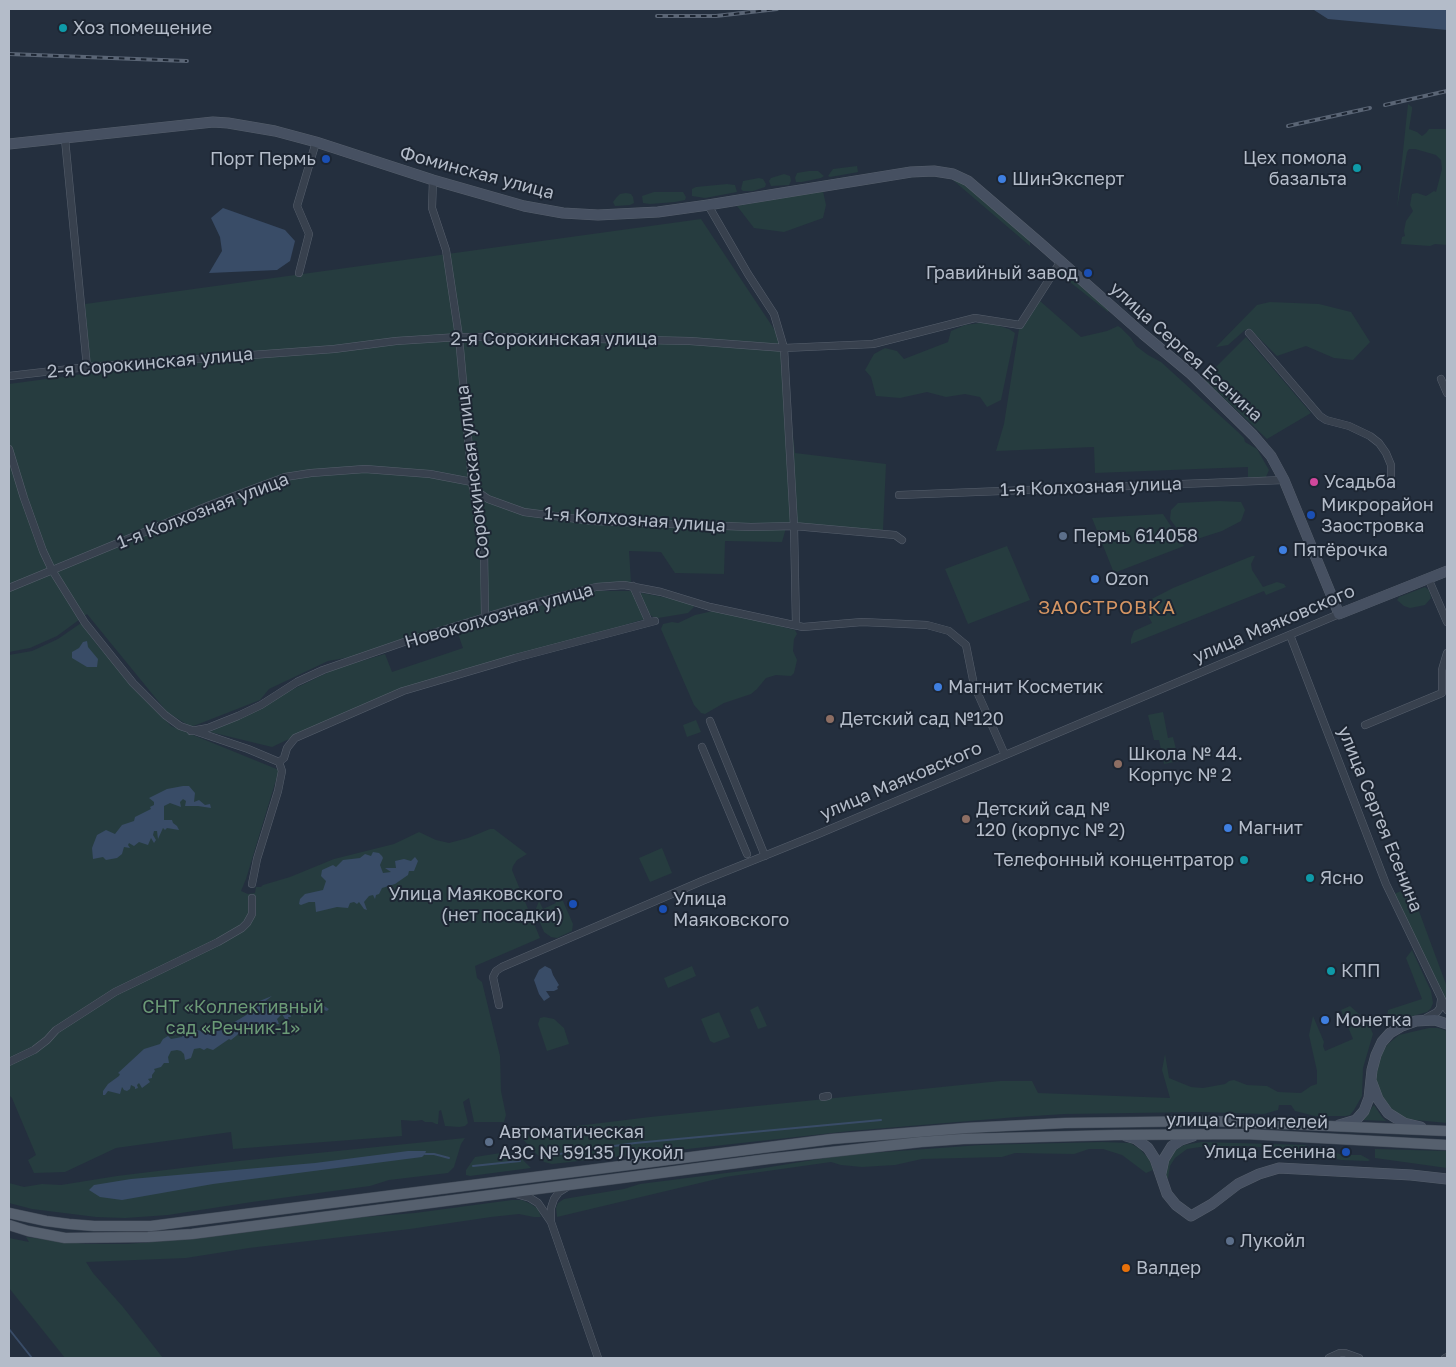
<!DOCTYPE html>
<meta charset="utf-8">
<style>
body{margin:0}
#map{position:relative;width:1456px;height:1367px;overflow:hidden;background:#242f3e;font-family:"Golos Text",sans-serif}
canvas{display:block}
.frame{position:absolute;inset:0;border:10px solid #b4bcc9;pointer-events:none}
</style>
<div id="map">
<canvas width="1456" height="1367"></canvas>
<div class="frame"></div>
</div>
<script>
const c = document.querySelector('canvas').getContext('2d');
c.lineJoin = 'round';
function paint(path, color) {
  c.fillStyle = color;
  c.fill(path, 'evenodd');
}
function poly(rows) {
  const path = new Path2D();
  for (const r of rows) {
    path.moveTo(r[0], r[1]);
    for (let i = 2; i < r.length; i += 2) path.lineTo(r[i], r[i + 1]);
  }
  return path;
}
function stroke(path, color, width, dash) {
  c.strokeStyle = color;
  c.lineWidth = width;
  c.lineCap = dash ? 'butt' : 'round';
  c.setLineDash(dash || []);
  c.stroke(path);
}
function label(font, color, halo, rows, align = 'center') {
  c.font = font + ' "Golos Text",sans-serif';
  c.lineWidth = 4;
  c.setLineDash([]);
  c.textBaseline = 'middle';
  c.strokeStyle = halo;
  c.fillStyle = color;
  for (const [text, x, y, turn = 0] of rows) {
    c.save();
    c.translate(x, y);
    c.rotate((+turn || 0) * Math.PI / 180);
    c.textAlign = isNaN(turn) ? turn : align;
    if (halo) c.strokeText(text, 0, 0);
    c.fillText(text, 0, 0);
    c.restore();
  }
}
paint(poly([
 [1408,104,1412,107,1412,110,1409,129,1417,132,1422,136,1426,133,1429,129,1447,129,1447,245,1435,244,1430,246,1401,244,1402,237,1405,236,1404,231,1406,221,1413,211,1410,205,1412,194,1417,193,1426,196,1434,191,1436,192,1442,169,1441,160,1436,155,1415,149,1409,149,1407,152,1397,208],
 [857,166,858,172,853,173,830,177,828,176,833,169],
 [809,171,818,171,824,176,821,178,802,182,796,182,795,178,797,173],
 [784,174,790,176,791,181,789,185,771,186,769,181,771,178],
 [759,178,763,179,766,184,765,187,753,191,743,191,741,189,743,181],
 [952,178,967,186,1030,241,1030,246,954,181],
 [727,184,735,185,737,192,705,198,692,196,692,189,696,187],
 [823,191,826,205,823,218,784,232,754,228,737,206],
 [654,192,683,192,686,197,685,200,675,202,650,204,643,203,642,196],
 [626,193,631,194,633,197,634,203,630,205,615,206,613,202,616,198,620,194],
 [701,219,782,341,795,453,886,464,883,530,786,528,782,542,725,541,724,574,675,573,661,552,629,551,631,582,602,583,491,611,351,657,328,661,269,689,260,700,191,727,167,712,87,614,57,636,30,648,9,652,9,384,91,373,85,304],
 [1062,271,1066,271,1109,310,1108,312,1066,279,1053,279,1058,272],
 [1040,301,1081,337,1107,331,1118,326,1121,328,1131,338,1136,346,1148,355,1161,362,1238,432,1244,438,1245,442,1257,449,1269,470,1266,477,1248,477,1248,467,1095,473,1094,447,996,451,1004,424,1019,329,1024,326],
 [1270,302,1319,304,1351,312,1370,342,1353,360,1334,358,1306,346,1277,356,1251,330,1245,330,1228,345,1216,347,1257,305],
 [987,322,1009,329,1015,333,1001,400,987,407,980,397,965,394,946,397,927,392,900,398,876,396,871,377,865,370,874,354,885,348,897,351,904,359,948,342,951,331,965,325],
 [1246,337,1311,413,1267,439,1204,379],
 [1219,501,1241,502,1245,510,1241,521,1222,531,1194,540,1184,538,1170,519,1171,510,1178,503],
 [1163,514,1184,546,1114,573,1092,518],
 [1007,546,1030,600,968,624,945,569],
 [1252,556,1255,556,1251,564,1252,570,1263,587,1277,582,1284,584,1286,587,1266,595,1264,591,1131,644,1131,639,1134,631,1152,623,1142,604,1173,588],
 [1425,587,1429,590,1431,598,1425,605,1410,608,1404,606,1397,600,1399,597],
 [590,591,632,591,645,619,412,687,349,711,272,747,210,732,264,707,277,697,335,669,385,654,392,672,463,648,457,631],
 [642,593,683,601,693,605,694,607,688,613,658,618,653,617,648,613,640,594],
 [713,611,777,621,783,627,795,630,797,634,794,639,793,651,797,660,794,673,791,676,776,675,766,678,757,689,751,694,724,703,705,714,701,713,694,705,661,629,663,624,672,622,678,623,695,615],
 [81,623,98,646,171,726,279,770,246,879,241,891,248,894,255,893,256,887,261,887,263,885,290,877,334,859,394,844,419,832,436,840,449,843,468,838,490,829,494,829,527,854,517,860,513,866,512,870,540,938,475,966,477,978,482,982,500,1056,501,1091,506,1115,504,1122,474,1122,469,1098,463,1102,468,1123,465,1126,459,1127,445,1126,441,1110,439,1111,438,1124,436,1124,432,1122,425,1122,422,1120,415,1121,401,1120,402,1136,233,1149,231,1132,116,1148,65,1172,34,1173,28,1160,36,1155,12,1098,9,1095,9,655,32,651,58,639],
 [1163,712,1168,738,1173,737,1179,761,1164,764,1159,740,1154,740,1148,715],
 [696,720,701,732,687,737,683,725],
 [662,848,672,873,650,882,639,858],
 [1406,889,1413,895,1447,987,1447,1004,1394,894],
 [553,895,563,901,573,924,572,931,557,938,551,937,544,932,535,911,539,901,543,909,556,903],
 [1412,950,1431,991,1433,1003,1431,1008,1427,1012,1399,1020,1393,1019,1387,1017,1388,1010,1422,999,1406,958],
 [692,966,696,976,668,988,664,978],
 [758,1006,767,1026,758,1029,750,1010],
 [1350,1006,1368,1022,1373,1034,1363,1068,1362,1096,1354,1110,1350,1115,1346,1116,1315,1116,1295,1111,1291,1105,1279,1105,1278,1110,1264,1114,1200,1112,1065,1114,1017,1117,850,1131,552,1164,544,1162,518,1134,520,1130,532,1136,536,1131,650,1117,1000,1081,1032,1081,1038,1093,1170,1098,1162,1070,1165,1054,1169,1078,1191,1087,1203,1088,1225,1084,1229,1081,1234,1080,1247,1085,1267,1086,1278,1092,1301,1093,1311,1086,1317,1084,1317,1071,1309,1035,1313,1016,1324,1042,1323,1046,1325,1051,1353,1039,1341,1010],
 [719,1012,730,1037,714,1043,710,1041,701,1019],
 [544,1017,554,1019,564,1028,569,1044,547,1051,538,1024,540,1018],
 [1429,1028,1438,1028,1447,1031,1447,1123,1405,1119,1391,1109,1385,1102,1376,1085,1375,1071,1382,1053,1388,1044,1399,1035],
 [1374,1105,1382,1117,1386,1121,1362,1120],
 [465,1138,461,1144,454,1167,448,1173,389,1180,370,1186,252,1202,168,1215,125,1218,96,1217,32,1209,9,1203,9,1183,24,1187,42,1184,61,1185,117,1176,239,1161],
 [1102,1142,1130,1143,1140,1149,1149,1159,1153,1170,1146,1173,1122,1155,1103,1149,1089,1149,1074,1154,1015,1153,1002,1157,922,1159,895,1165,862,1167,841,1165,831,1162,725,1177,557,1217,556,1208,558,1203,564,1199,624,1189,640,1184,758,1169,843,1155,981,1145],
 [1202,1142,1306,1145,1303,1150,1245,1146,1200,1147,1187,1149,1175,1158,1170,1166,1168,1178,1166,1178,1165,1172,1169,1154,1184,1145],
 [1312,1148,1320,1148,1343,1155,1361,1155,1370,1160,1368,1161,1341,1160,1326,1156,1309,1154],
 [1375,1149,1447,1151,1447,1168,1375,1158],
 [507,1152,518,1155,531,1168,470,1176,466,1175,466,1170,475,1157],
 [512,1200,522,1200,531,1204,538,1209,541,1217,534,1217,519,1214,491,1217,410,1229,249,1248,186,1258,86,1262,93,1273,123,1307,163,1358,65,1358,9,1288,9,1238,29,1242,26,1237,86,1244,127,1244,152,1242,326,1220,415,1213]
]), '#263c3f');
paint(poly([
 [1307,9,1447,9,1447,30,1328,19,1314,10],
 [223,208,285,230,295,241,290,261,277,270,209,273,222,251,220,237,211,218],
 [87,641,88,647,98,659,97,667,87,667,72,658,72,652,79,648,83,642],
 [183,786,189,786,195,793,194,802,199,800,205,805,210,804,211,808,198,806,185,806,186,801,183,799,180,802,181,807,170,803,164,806,164,820,172,820,173,823,177,826,179,830,167,828,165,830,163,828,158,839,157,831,154,831,153,835,156,840,154,843,151,838,148,845,139,842,134,846,129,843,128,845,130,848,124,847,122,854,117,858,106,860,103,857,93,859,92,848,97,835,106,830,115,834,122,825,134,821,135,817,151,809,150,807,154,805,154,802,149,798,167,789],
 [373,852,379,853,382,856,383,858,380,865,383,873,391,872,385,868,396,868,395,861,404,859,411,861,415,857,418,861,414,871,409,871,408,875,395,884,382,888,379,894,376,895,375,899,373,895,369,896,364,902,367,910,364,909,359,902,357,904,354,902,350,903,348,908,337,907,316,912,315,902,309,902,301,905,299,904,300,899,305,894,323,890,326,881,321,876,322,870,333,865,336,867,343,860,360,858,365,854,371,856],
 [545,966,551,969,553,975,559,985,557,987,558,989,554,991,546,991,550,997,544,1001,539,994,534,980,539,970],
 [272,996,260,1005,265,1007,264,1005,266,1004,276,1005,276,1007,271,1008,275,1011,282,1006,282,1003,286,1009,292,1003,311,1008,321,1004,329,1009,327,1011,324,1010,322,1013,313,1011,304,1014,302,1017,299,1010,291,1010,290,1013,291,1017,288,1017,289,1020,285,1019,282,1014,277,1019,279,1024,272,1024,273,1030,270,1024,269,1026,265,1024,260,1027,257,1025,250,1027,246,1030,242,1030,236,1036,231,1040,229,1039,213,1050,207,1048,204,1050,200,1048,194,1049,191,1058,185,1060,184,1054,181,1051,177,1050,171,1051,168,1057,169,1063,164,1063,161,1067,154,1069,155,1071,152,1075,152,1078,148,1079,150,1082,142,1088,139,1083,137,1085,138,1088,135,1089,135,1087,131,1085,130,1089,127,1091,124,1090,122,1087,120,1094,108,1091,105,1095,103,1095,103,1091,108,1084,119,1076,120,1074,118,1073,144,1049,160,1044,163,1039,168,1036,171,1039,182,1037,184,1033,187,1035,188,1032,192,1032,191,1029,202,1031,201,1027,207,1028,219,1023,221,1021,222,1023,231,1024,248,1014,252,1006,257,1002],
 [408,1151,426,1151,425,1154,422,1157,213,1184,122,1200,100,1197,89,1190,94,1185,131,1179,315,1163]
]), '#394c67');
stroke(poly([
 [425,1154,434,1154,449,1158],
 [545,1156,635,1143,881,1120],
 [473,1166,520,1161],
 [9,1329,32,1358]
]), '#394c67', 2);
const street = poly([
 [65,139,87,367],
 [433,180,432,208,446,250,459,337,472,482,484,551,485,616],
 [708,205,748,274,774,314,784,348,794,526,796,625],
 [299,273,309,234,297,206,316,142],
 [1249,333,1320,416,1326,420,1349,426,1370,436,1379,443,1386,453,1391,465,1391,482],
 [9,376,87,367,334,349,396,341,459,337,502,337,690,341,784,348,873,344,975,318,1020,325,1061,261],
 [1441,379,1447,393],
 [9,449,24,498,43,551,52,570,85,623,133,683,165,715,180,726,248,749,279,762,282,771,278,791,257,859,252,884],
 [899,495,1284,480],
 [1428,578,1447,622],
 [633,586,649,622],
 [9,588,210,505,285,477,311,473,365,469,430,474,472,482,478,492,488,499,524,512,593,521,751,527,794,526,895,535,902,540],
 [1290,635,1386,884,1447,1010],
 [710,721,765,856],
 [1365,725,1442,693,1442,670,1447,653],
 [191,731,208,728,238,716,261,705,297,682,323,670,407,641,515,608,596,587,624,585,661,592,710,607,803,627,862,622,927,625,949,631,966,645,974,685,1005,755],
 [702,747,747,854],
 [279,762,284,758,287,748,295,738,403,691,515,658,655,621],
 [499,1005,493,977,496,971,502,967,702,881,816,835,1339,614],
 [1426,1018,1437,1012,1440,1008,1441,1000],
 [9,1062,34,1050,47,1040,56,1030,115,992,218,942,242,928,247,923,252,914,252,898],
 [823,1097,828,1096],
 [516,1194,530,1198,538,1203,551,1222,598,1358],
 [551,1222,551,1208,554,1199,559,1192,567,1187],
 [1329,1358,1340,1353,1345,1353,1359,1358],
 [1445,1358,1447,1357]
]);
const secondary = poly([
 [9,144,213,122,228,123,275,131,316,142,433,180,524,206,563,213,598,215,658,212,708,205,911,172,934,171,953,174,968,181,1040,243,1143,334,1191,374,1253,435,1271,456,1284,480,1339,614,1447,571],
 [1372,1083,1378,1099,1388,1113,1404,1123,1421,1127],
 [1339,1125,1356,1120,1364,1111,1369,1098,1372,1070,1376,1055,1382,1042,1390,1033,1402,1026,1416,1021,1435,1020,1447,1024],
 [1126,1136,1136,1139,1148,1148,1155,1159,1167,1194,1176,1205,1191,1216,1212,1204,1238,1184,1259,1174,1279,1168,1411,1175,1447,1179],
 [1161,1173,1164,1159,1172,1146,1181,1140,1193,1136]
]);
const primary = poly([
 [9,1213,46,1221,69,1224,94,1226,151,1226,832,1139,966,1128,1065,1123,1211,1121,1447,1131],
 [9,1225,28,1231,65,1238,148,1237,192,1234,768,1159,921,1142,963,1139,1115,1135,1245,1134,1447,1145]
]);
stroke(street, '#565f6c', 8);
stroke(secondary, '#565f6c', 11);
stroke(primary, '#414a57', 11);
stroke(street, '#38414e', 7);
stroke(secondary, '#465061', 10);
stroke(primary, '#56606e', 10);
const rail = poly([
 [657,16,716,16,777,9],
 [9,54,187,61],
 [1385,105,1447,91],
 [1288,126,1370,108]
]);
stroke(rail, '#5a6575', 4);
stroke(rail, '#1d2633', 2, [5.5]);
for (const [x, y, r, color] of [
 [63,28,5,"#0f9aa8"],
 [326,159,5,"#1a4fb4"],
 [1357,168,5,"#0f9aa8"],
 [1002,179,5,"#3f7fe0"],
 [1088,273,5,"#1a4fb4"],
 [1314,482,5,"#d1479c"],
 [1311,515,5,"#1a4fb4"],
 [1063,536,5,"#5c6f8a"],
 [1283,550,5,"#3f7fe0"],
 [1095,579,5,"#3f7fe0"],
 [938,687,5,"#3f7fe0"],
 [830,719,5,"#8d6e63"],
 [1118,764,5,"#8d6e63"],
 [966,819,5,"#8d6e63"],
 [1228,828,5,"#3f7fe0"],
 [1244,860,5,"#0f9aa8"],
 [1310,878,5,"#0f9aa8"],
 [573,904,5,"#1a4fb4"],
 [663,909,5,"#1a4fb4"],
 [1331,971,5,"#0f9aa8"],
 [1325,1020,5,"#3f7fe0"],
 [489,1142,5,"#5c6f8a"],
 [1346,1152,5,"#1a4fb4"],
 [1230,1241,5,"#5c6f8a"],
 [1126,1268,5,"#e8710a"]
]) {
  const dot = new Path2D();
  dot.arc(x, y, r, 0, 2 * Math.PI);
  c.fillStyle = color;
  c.fill(dot);
  stroke(dot, '#1d2633', 2);
}
label('18px', '#b4bcc9', '#1d2633', [
 ["Хоз помещение",73,28],
 ["Цех помола",1347,158,"right"],
 ["базальта",1347,179,"right"],
 ["Порт Пермь",316,159,"right"],
 ["ШинЭксперт",1012,179],
 ["Гравийный завод",1078,273,"right"],
 ["Усадьба",1324,482],
 ["Микрорайон",1321,505],
 ["Заостровка",1321,526],
 ["Пермь 614058",1073,536],
 ["Пятёрочка",1293,550],
 ["Ozon",1105,579],
 ["Магнит Косметик",948,687],
 ["Детский сад №120",840,719],
 ["Школа № 44.",1128,754],
 ["Корпус № 2",1128,775],
 ["Детский сад №",976,809],
 ["120 (корпус № 2)",976,830],
 ["Магнит",1238,828],
 ["Телефонный концентратор",1234,860,"right"],
 ["Ясно",1320,878],
 ["Улица Маяковского",563,894,"right"],
 ["(нет посадки)",563,915,"right"],
 ["Улица",673,899],
 ["Маяковского",673,920],
 ["КПП",1341,971],
 ["Монетка",1335,1020],
 ["Автоматическая",499,1132],
 ["АЗС № 59135 Лукойл",499,1153],
 ["Улица Есенина",1336,1152,"right"],
 ["Лукойл",1240,1241],
 ["Валдер",1136,1268]
], 'left');
label('18px', '#b4bcc9', '#1d2633', [
 ["Фоминская улица",477,173,15],
 ["2-я Сорокинская улица",554,339],
 ["улица Сергея Есенина",1186,352,42],
 ["2-я Сорокинская улица",150,363,-5],
 ["Сорокинская улица",473,472,-97],
 ["1-я Колхозная улица",1091,487,-2],
 ["1-я Колхозная улица",203,511,-21],
 ["1-я Колхозная улица",635,520,4],
 ["Новоколхозная улица",499,616,-16],
 ["улица Маяковского",1274,624,-23],
 ["улица Маяковского",901,781,-23],
 ["улица Сергея Есенина",1380,819,68],
 ["улица Строителей",1247,1121,1]
]);
label('18px', '#6b9a76', '#1d2633', [
 ["СНТ «Коллективный",233,1007],
 ["сад «Речник-1»",233,1028]
]);
c.letterSpacing = '1px';
label('19px', '#d59563', '#1d2633', [
 ["ЗАОСТРОВКА",1107,608]
]);
c.letterSpacing = '0px';
</script>
